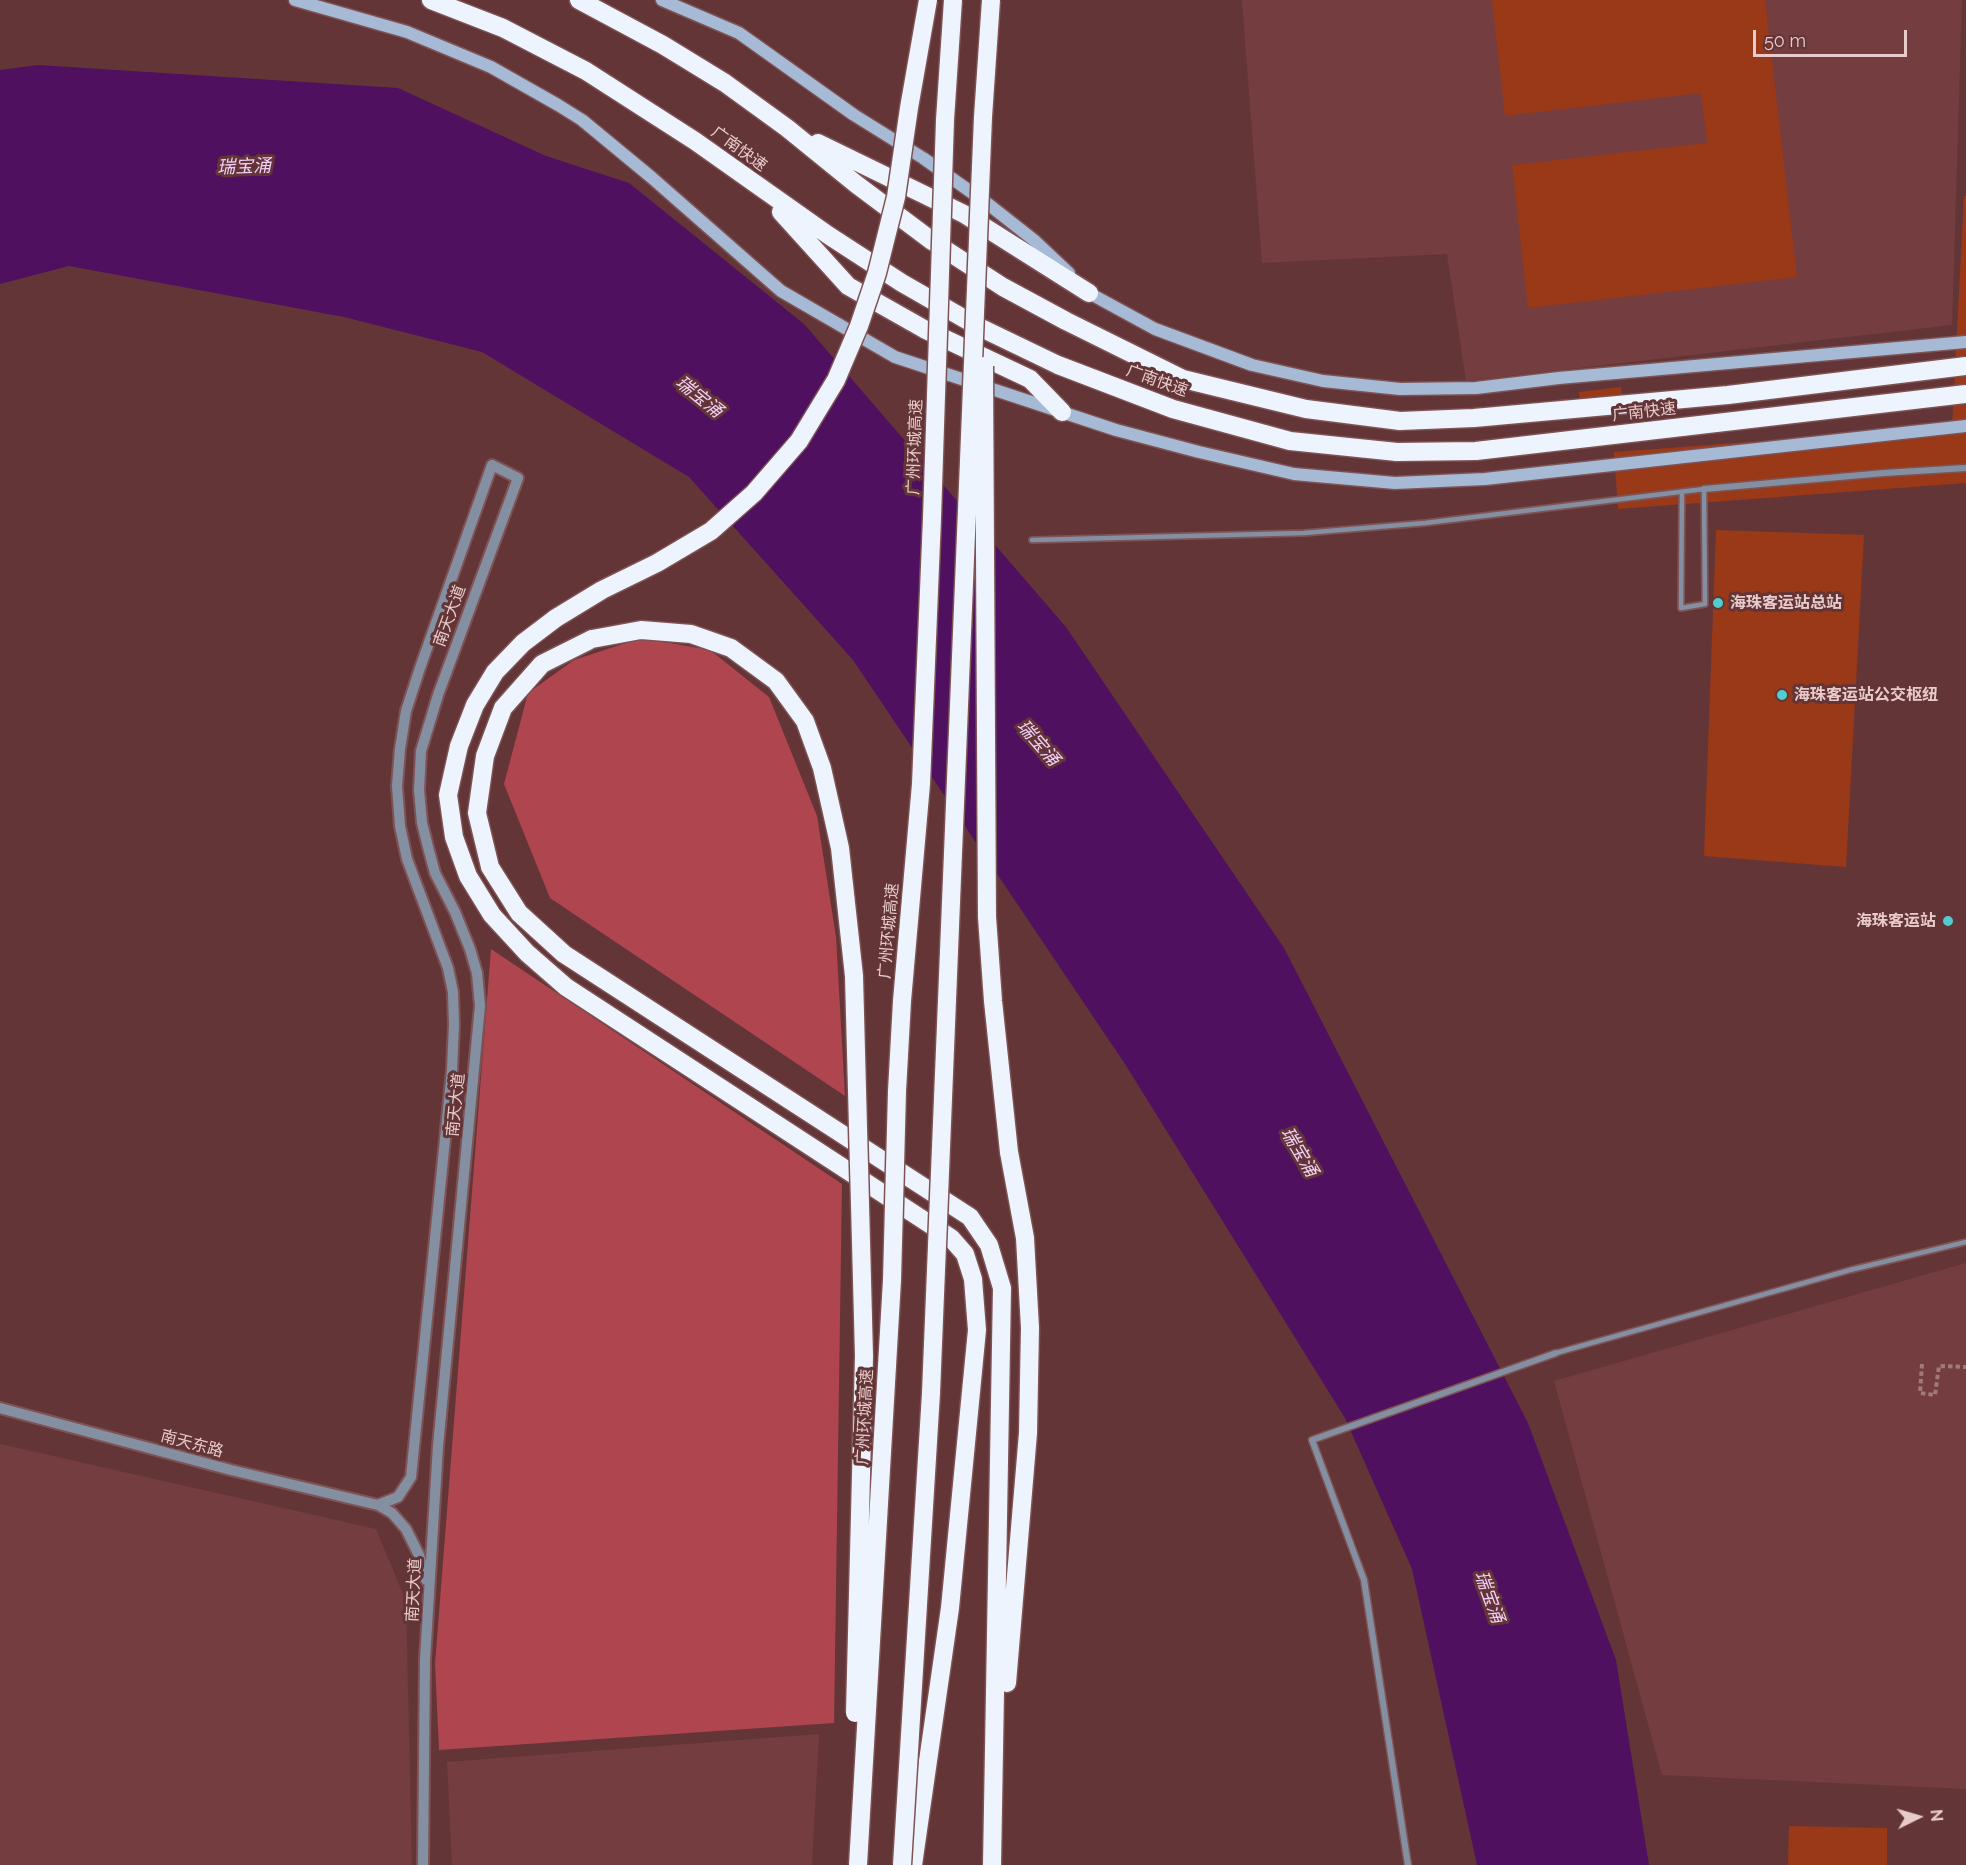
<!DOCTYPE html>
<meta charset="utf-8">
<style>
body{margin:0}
#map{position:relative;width:1966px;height:1865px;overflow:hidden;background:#643537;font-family:Raleway,sans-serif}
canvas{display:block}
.north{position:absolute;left:1888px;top:1787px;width:60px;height:60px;-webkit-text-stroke:4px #643537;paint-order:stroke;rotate:85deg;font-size:16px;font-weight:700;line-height:24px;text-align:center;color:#e8cbcb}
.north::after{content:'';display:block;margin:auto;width:21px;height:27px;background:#e8cbcb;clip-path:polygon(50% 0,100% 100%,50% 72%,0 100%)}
.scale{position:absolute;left:1753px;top:30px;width:154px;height:27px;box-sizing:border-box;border:3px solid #e8cbcb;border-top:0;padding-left:8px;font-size:18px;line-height:21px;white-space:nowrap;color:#e8cbcb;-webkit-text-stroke:4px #643537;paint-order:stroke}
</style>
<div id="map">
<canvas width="1966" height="1865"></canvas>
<div class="north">N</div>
<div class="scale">50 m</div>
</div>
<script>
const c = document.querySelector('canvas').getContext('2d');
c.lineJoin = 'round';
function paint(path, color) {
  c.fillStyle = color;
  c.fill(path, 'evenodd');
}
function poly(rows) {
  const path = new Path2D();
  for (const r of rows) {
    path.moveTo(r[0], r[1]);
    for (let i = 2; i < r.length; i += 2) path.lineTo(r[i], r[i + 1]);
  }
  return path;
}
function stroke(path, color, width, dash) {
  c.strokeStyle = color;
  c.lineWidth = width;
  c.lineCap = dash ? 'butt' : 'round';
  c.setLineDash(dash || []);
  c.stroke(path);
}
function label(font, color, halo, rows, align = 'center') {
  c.font = font + ' Raleway,"Noto Sans SC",sans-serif';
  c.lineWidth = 6;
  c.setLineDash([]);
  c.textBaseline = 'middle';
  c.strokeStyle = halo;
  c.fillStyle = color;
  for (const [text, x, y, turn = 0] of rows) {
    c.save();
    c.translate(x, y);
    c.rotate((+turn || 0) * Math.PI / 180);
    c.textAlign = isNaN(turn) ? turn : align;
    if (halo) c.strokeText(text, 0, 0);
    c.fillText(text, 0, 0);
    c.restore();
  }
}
paint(poly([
 [1242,0,1962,0,1952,325,1466,381,1447,254,1262,263],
 [1966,1263,1966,1789,1662,1775,1554,1381],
 [0,1444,376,1529,406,1601,412,1865,0,1865],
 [819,1734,812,1865,452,1865,447,1762]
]), '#743d40');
paint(poly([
 [641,638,710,650,769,697,817,816,836,937,845,1096,550,898,504,784,528,693,574,660],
 [491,949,842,1184,834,1723,439,1750,435,1664]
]), '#af454f');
paint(poly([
 [38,65,398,88,546,156,629,183,804,324,1066,627,1284,948,1528,1423,1616,1660,1649,1865,1477,1865,1412,1569,1345,1418,1125,1064,853,660,689,477,482,352,344,317,69,266,0,284,0,70]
]), '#4f1060');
paint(poly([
 [1492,0,1765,0,1797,277,1528,308,1512,165,1707,143,1701,93,1505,116],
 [1964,196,1966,196,1966,483,1618,509,1614,452,1952,427],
 [1621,387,1623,403,1581,408,1579,392],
 [1716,530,1864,535,1846,867,1704,856],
 [1789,1826,1887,1828,1887,1865,1788,1865]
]), '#9a3918');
const service = poly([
 [1032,540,1304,533,1425,523,1704,489,1705,604,1681,608,1682,492],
 [1556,1353,1850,1270,1966,1242]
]);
const minor = poly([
 [1704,489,1884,473,1966,468],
 [1408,1865,1364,1580,1312,1440,1556,1353]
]);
const tertiary = poly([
 [0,1408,231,1470,378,1505,392,1513,406,1529,419,1555,426,1580],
 [378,1505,398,1497,411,1477,452,1070,454,1025,453,992,448,968,407,859,400,826,397,786,400,749,406,711,420,668,492,465,518,478,438,695,421,751,419,790,422,823,428,847,435,873,455,912,470,949,477,973,480,1006,438,1446,425,1659,423,1865]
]);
const secondary = poly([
 [295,0,407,32,491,67,558,105,582,120,651,177,781,291,895,357,1116,430,1199,452,1294,474,1395,483,1485,479,1966,426],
 [662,0,739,33,854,115,923,158,988,204,1035,241,1069,273],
 [1083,287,1089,293,1155,329,1252,365,1323,381,1400,389,1476,388,1559,378,1966,342]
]);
const motorway = poly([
 [431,0,503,28,586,71,695,141,828,235,902,283,977,326,1058,365,1173,409,1290,441,1397,452],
 [579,0,663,45,725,83,787,128,856,184,932,241,1003,287,1066,321,1183,379,1306,409,1400,421],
 [818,143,964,214,1089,293],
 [781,212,848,286,924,329,1030,379,1062,412],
 [556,618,523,643,495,672,475,705,459,746,448,795,454,837,468,876,492,915,527,953,566,987,951,1238,965,1254,973,1279,977,1330,950,1608,913,1865],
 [592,639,542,664,503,708,485,756,477,813,490,867,519,913,564,954,970,1217,989,1245,1002,1288,992,1865],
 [1007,1683,1028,1433,1030,1328,1025,1238,1009,1152]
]);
stroke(service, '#7e5355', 8);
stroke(minor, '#7e5355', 9);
stroke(tertiary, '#7e5355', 14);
stroke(secondary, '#7e5355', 15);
stroke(motorway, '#7e5355', 21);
stroke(service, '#8490a2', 4.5);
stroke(minor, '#8490a2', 6);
stroke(tertiary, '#8490a2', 10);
stroke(secondary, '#a6b9d5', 12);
stroke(motorway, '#eef4fd', 18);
const motorwayBridge = poly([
 [984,366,987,917,993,1001,1009,1152],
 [1400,421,1474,418,1728,395,1966,366],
 [1397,452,1476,451,1966,394],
 [556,618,602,590,657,563,711,531,754,493,799,441,836,380,859,326,877,273,896,197,909,108,928,0],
 [592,639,641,630,691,634,731,648,776,681,805,721,822,768,840,848,854,976,864,1356,855,1713],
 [858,1865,892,1280,897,1091,902,1001,921,784,932,518,945,120,953,0],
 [902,1865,931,1393,983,117,991,0]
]);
stroke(motorwayBridge, '#7e5355', 21, []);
stroke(poly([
 [1922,1364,1920,1393,1935,1395,1939,1366,1966,1367]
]), '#a0797a', 4, [4.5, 3]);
stroke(motorwayBridge, '#eef4fd', 18);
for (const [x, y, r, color] of [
 [1718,603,6,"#52ccd0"],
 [1782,695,6,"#52ccd0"],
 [1948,921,6,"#52ccd0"]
]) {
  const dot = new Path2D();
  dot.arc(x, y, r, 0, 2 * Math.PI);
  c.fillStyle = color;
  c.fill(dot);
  stroke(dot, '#643537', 2);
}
label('16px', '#e8cbcb', '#643537', [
 ["广南快速",739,149,36],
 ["广南快速",1157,381,20],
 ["广南快速",1644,412,-6],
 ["广州环城高速",915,447,-88],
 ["南天大道",450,616,-70],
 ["广州环城高速",889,931,-85],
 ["南天大道",456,1105,-84],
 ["广州环城高速",865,1417,-87],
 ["南天东路",192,1444,15],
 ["南天大道",414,1590,-87]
]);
label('bold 16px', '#e8cbcb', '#643537', [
 ["海珠客运站总站",1730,603],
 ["海珠客运站公交枢纽",1794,695],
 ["海珠客运站",1936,921,"right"]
], 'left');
label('italic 18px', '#f0d0fb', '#643537', [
 ["瑞宝涌",244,167,-2],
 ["瑞宝涌",699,397,39],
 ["瑞宝涌",1038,743,49],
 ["瑞宝涌",1299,1152,59],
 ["瑞宝涌",1489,1597,70]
]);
</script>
